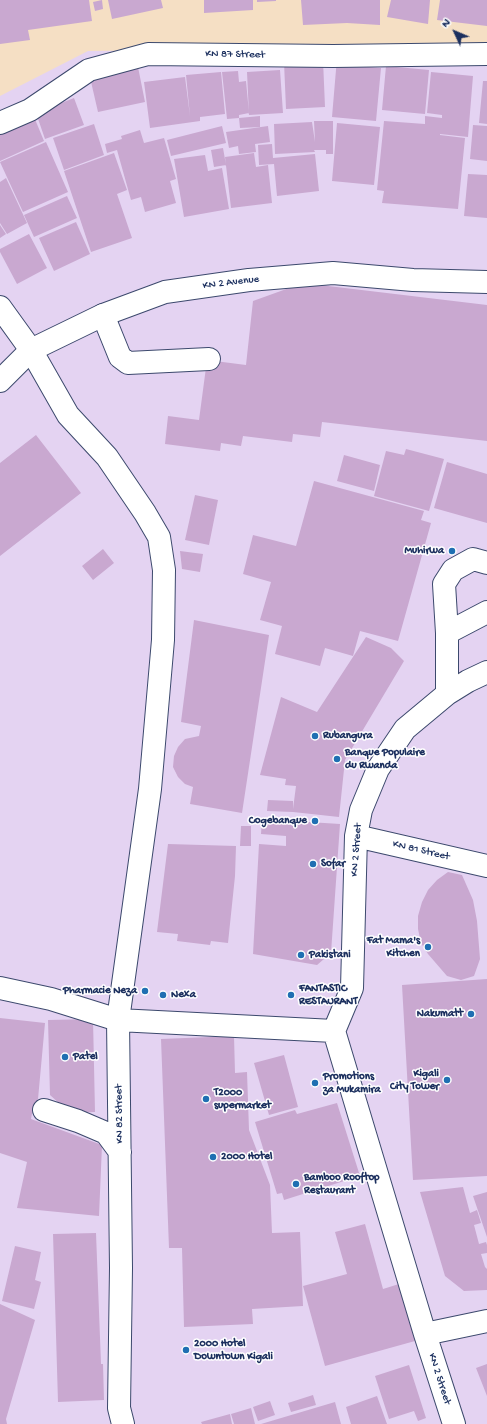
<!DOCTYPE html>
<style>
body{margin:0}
#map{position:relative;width:487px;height:1424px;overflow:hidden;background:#f5dfc4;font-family:"Gochi Hand",sans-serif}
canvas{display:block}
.north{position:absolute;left:435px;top:12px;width:40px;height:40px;-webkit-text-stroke:3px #fff;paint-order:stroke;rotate:314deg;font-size:11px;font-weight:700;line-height:16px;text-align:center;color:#1b2f5e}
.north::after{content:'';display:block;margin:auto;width:14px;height:18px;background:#1b2f5e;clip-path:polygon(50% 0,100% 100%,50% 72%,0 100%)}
</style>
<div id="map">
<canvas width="487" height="1424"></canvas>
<div class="north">N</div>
</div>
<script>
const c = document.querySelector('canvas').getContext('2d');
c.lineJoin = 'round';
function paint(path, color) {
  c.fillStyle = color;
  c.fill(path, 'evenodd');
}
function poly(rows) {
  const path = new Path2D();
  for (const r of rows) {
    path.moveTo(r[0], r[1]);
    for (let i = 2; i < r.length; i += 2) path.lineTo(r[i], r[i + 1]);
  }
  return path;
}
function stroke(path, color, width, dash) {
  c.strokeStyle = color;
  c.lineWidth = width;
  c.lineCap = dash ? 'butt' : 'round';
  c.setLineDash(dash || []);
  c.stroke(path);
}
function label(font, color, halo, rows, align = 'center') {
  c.font = font + ' "Gochi Hand",sans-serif';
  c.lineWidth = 3;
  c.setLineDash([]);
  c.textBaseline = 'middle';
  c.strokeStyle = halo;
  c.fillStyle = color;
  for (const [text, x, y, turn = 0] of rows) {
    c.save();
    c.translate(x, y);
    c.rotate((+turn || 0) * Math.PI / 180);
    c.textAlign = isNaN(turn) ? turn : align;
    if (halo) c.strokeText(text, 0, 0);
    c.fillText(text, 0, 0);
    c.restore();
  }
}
paint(poly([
 [487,48,487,1424,0,1424,0,96,88,51]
]), '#e4d3f2');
paint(poly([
 [0,0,89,0,92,21,28,30,30,40,0,44],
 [102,0,103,9,95,11,93,2],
 [108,0,161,0,163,8,112,19],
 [204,0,253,0,253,10,204,13],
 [257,0,276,0,276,1,257,2],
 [301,0,380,0,380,25,347,23,303,25],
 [391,0,430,0,428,24,387,17],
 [440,0,487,0,487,26,437,20],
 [337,58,369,61,369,67,381,68,376,121,332,117],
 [323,60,325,107,286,109,284,62],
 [137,62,145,102,98,112,89,73],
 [386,66,429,70,425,114,382,110],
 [280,70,283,113,249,115,247,72],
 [238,71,239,82,246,81,249,113,239,115,239,118,227,119,222,72],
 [221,72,225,114,200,117,200,121,150,128,144,82,185,77,190,116,186,75],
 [431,72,473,76,468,137,440,134,440,135,465,138,458,209,382,203,384,191,377,190,384,121,425,124,425,116,442,118,442,115,427,113],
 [483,81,487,81,487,124,479,123],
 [74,98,84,125,45,139,36,113],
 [32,112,44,141,0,161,0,126],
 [260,116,260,127,240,128,239,118],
 [314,121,333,121,333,154,326,154,326,150,314,150,315,152,275,154,274,124,312,122,315,142],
 [337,123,380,127,374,185,332,181],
 [94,124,104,155,64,170,53,138],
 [473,125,487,126,487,161,470,159],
 [222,126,226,143,171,156,167,140],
 [268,126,270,142,255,144,256,152,239,154,238,146,229,148,226,132],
 [140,130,144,143,164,138,176,179,170,181,176,203,145,212,141,197,131,200,117,150,107,153,105,144,122,139,121,136],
 [46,142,68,192,23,212,0,162],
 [272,144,273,158,315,154,319,191,277,196,274,164,259,165,258,145],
 [223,148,226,165,214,167,211,150],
 [114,153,127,190,117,194,132,238,91,252,64,171],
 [254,153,256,167,268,165,272,203,231,208,225,157],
 [205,155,208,171,222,168,229,209,184,217,174,159],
 [468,174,487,175,487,218,464,216],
 [6,178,27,223,7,234,0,223,0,182],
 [67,196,77,218,34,237,24,215],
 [76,222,90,254,54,271,39,238],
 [0,225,6,234,0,238],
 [29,234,47,268,17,284,0,252,0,249],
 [303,283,487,305,487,441,322,422,320,437,293,434,292,442,243,436,241,446,221,443,220,451,165,444,168,416,199,420,207,360,246,365,253,301],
 [36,435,81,493,0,556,0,463],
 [406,449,444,459,429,511,374,496,386,451,404,455],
 [344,455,380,465,374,491,337,481],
 [447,462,487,474,487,523,434,508],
 [314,481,424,511,421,520,431,523,398,641,360,631,353,656,325,648,320,666,275,654,282,626,260,620,271,582,243,574,253,535,296,546],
 [195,495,218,500,209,545,185,540],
 [103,549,114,563,93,580,82,566],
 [180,551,203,554,200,572,182,569],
 [194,620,269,635,242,813,190,804,193,787,185,784,178,777,173,767,174,756,178,747,185,739,199,736,201,726,181,722],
 [366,637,391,648,404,661,345,760,339,817,293,812,267,811,268,800,293,801,293,809,296,786,285,785,286,779,260,775,281,697,317,712],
 [262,819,340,824,331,953,317,965,253,954,259,844,286,846,286,836,261,834],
 [241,826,251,826,251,846,240,846],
 [168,844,236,846,235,876,228,943,211,941,210,945,177,941,178,934,157,932],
 [448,872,462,875,473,900,477,921,480,959,474,976,461,980,447,976,428,954,421,943,418,929,418,916,422,902,428,890,437,880],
 [487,979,487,1176,413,1180,402,985],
 [0,1018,45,1023,38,1099,33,1108,31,1119,102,1145,99,1216,17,1208,27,1162,0,1153],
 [93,1019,95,1112,70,1113,50,1095,48,1020],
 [234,1036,235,1073,247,1072,249,1130,270,1185,272,1233,300,1232,303,1306,252,1309,253,1324,184,1327,182,1248,169,1248,161,1039],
 [284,1055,298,1107,269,1115,254,1063],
 [337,1103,360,1176,284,1200,282,1193,277,1194,255,1122,295,1110,297,1114],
 [463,1187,470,1213,477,1210,481,1223,474,1225,479,1244,486,1242,487,1245,487,1253,481,1254,485,1267,487,1269,487,1290,464,1291,445,1276,420,1192],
 [487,1192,487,1237,473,1196],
 [365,1224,383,1289,399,1284,415,1341,325,1366,303,1286,347,1274,335,1232],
 [96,1233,101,1364,103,1364,104,1400,58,1402,53,1234],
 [15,1246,41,1252,35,1280,41,1282,34,1309,2,1301],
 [0,1304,35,1320,6,1419,7,1424,0,1424],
 [487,1364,487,1396,476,1368],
 [409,1365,426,1418,418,1421,414,1411,389,1419,375,1376],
 [313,1395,316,1405,291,1412,288,1403],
 [377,1396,387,1424,351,1424,346,1407],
 [270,1401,275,1415,258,1421,253,1407],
 [335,1402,341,1424,261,1424],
 [251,1408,255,1424,234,1424,231,1414],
 [230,1414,232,1424,202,1424,201,1422]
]), '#c9a8d0');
const minor = poly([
 [0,123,30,110,89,70,148,54,333,56,487,54],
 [0,307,31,350,68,415,107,457,145,513,159,537,164,570,163,640,150,789,118,1020,121,1268,119,1408,123,1424],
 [103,315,120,357,128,363,209,359],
 [447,633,487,612],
 [447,694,447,633,444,584,453,570,473,559,487,563],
 [356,836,487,866],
 [0,988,51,999,118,1020,334,1031],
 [334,1031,352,988,356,836,361,810,378,769,405,729,447,694,468,681,487,672],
 [334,1031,425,1334,454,1424],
 [44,1110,78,1121,106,1133,120,1152],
 [425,1334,487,1321]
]);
const major = poly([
 [0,381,31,350,103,315,165,292,249,280,333,273,413,280,487,282]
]);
stroke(minor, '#3c496d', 24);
stroke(major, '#3c496d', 24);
stroke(minor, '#fff', 22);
stroke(major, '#fff', 22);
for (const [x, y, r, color] of [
 [452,551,4,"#1f6fb2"],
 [315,736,4,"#1f6fb2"],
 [337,759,4,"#1f6fb2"],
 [315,821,4,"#1f6fb2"],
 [313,864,4,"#1f6fb2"],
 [428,947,4,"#1f6fb2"],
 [301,955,4,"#1f6fb2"],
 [145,991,4,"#1f6fb2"],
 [163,995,4,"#1f6fb2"],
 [291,995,4,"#1f6fb2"],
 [471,1014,4,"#1f6fb2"],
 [65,1057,4,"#1f6fb2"],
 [447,1080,4,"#1f6fb2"],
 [315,1083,4,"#1f6fb2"],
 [206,1099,4,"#1f6fb2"],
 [213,1157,4,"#1f6fb2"],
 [296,1184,4,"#1f6fb2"],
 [186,1350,4,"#1f6fb2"]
]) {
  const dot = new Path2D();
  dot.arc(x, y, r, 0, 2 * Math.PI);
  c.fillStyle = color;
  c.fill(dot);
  stroke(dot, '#fff', 1.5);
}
label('11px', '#1b2f5e', '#fff', [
 ["KN 87 Street",235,55,1],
 ["KN 2 Avenue",231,283,-7],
 ["KN 2 Street",357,850,-86],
 ["KN 81 Street",421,851,13],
 ["KN 82 Street",120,1114,-91],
 ["KN 2 Street",439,1379,72]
]);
label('bold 11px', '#1b2f5e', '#fff', [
 ["Muhirwa",444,551,"right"],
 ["Rubangura",323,736],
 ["Banque Populaire",345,753],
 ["du Rwanda",345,766],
 ["Cogebanque",307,821,"right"],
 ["Sofar",321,864],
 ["Fat Mama's",420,941,"right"],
 ["Kitchen",420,954,"right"],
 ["Pakistani",309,955],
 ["FANTASTIC",299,989],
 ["RESTAURANT",299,1002],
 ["Pharmacie Neza",137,991,"right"],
 ["Nexa",171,995],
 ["Nakumatt",463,1014,"right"],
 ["Patel",73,1057],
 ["Kigali",439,1074,"right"],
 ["City Tower",439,1087,"right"],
 ["Promotions",323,1077],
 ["za Mukamira",323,1090],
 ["T2000",214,1093],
 ["supermarket",214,1106],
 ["2000 Hotel",221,1157],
 ["Bamboo Rooftop",304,1178],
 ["Restaurant",304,1191],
 ["2000 Hotel",194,1344],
 ["Downtown Kigali",194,1357]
], 'left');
</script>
